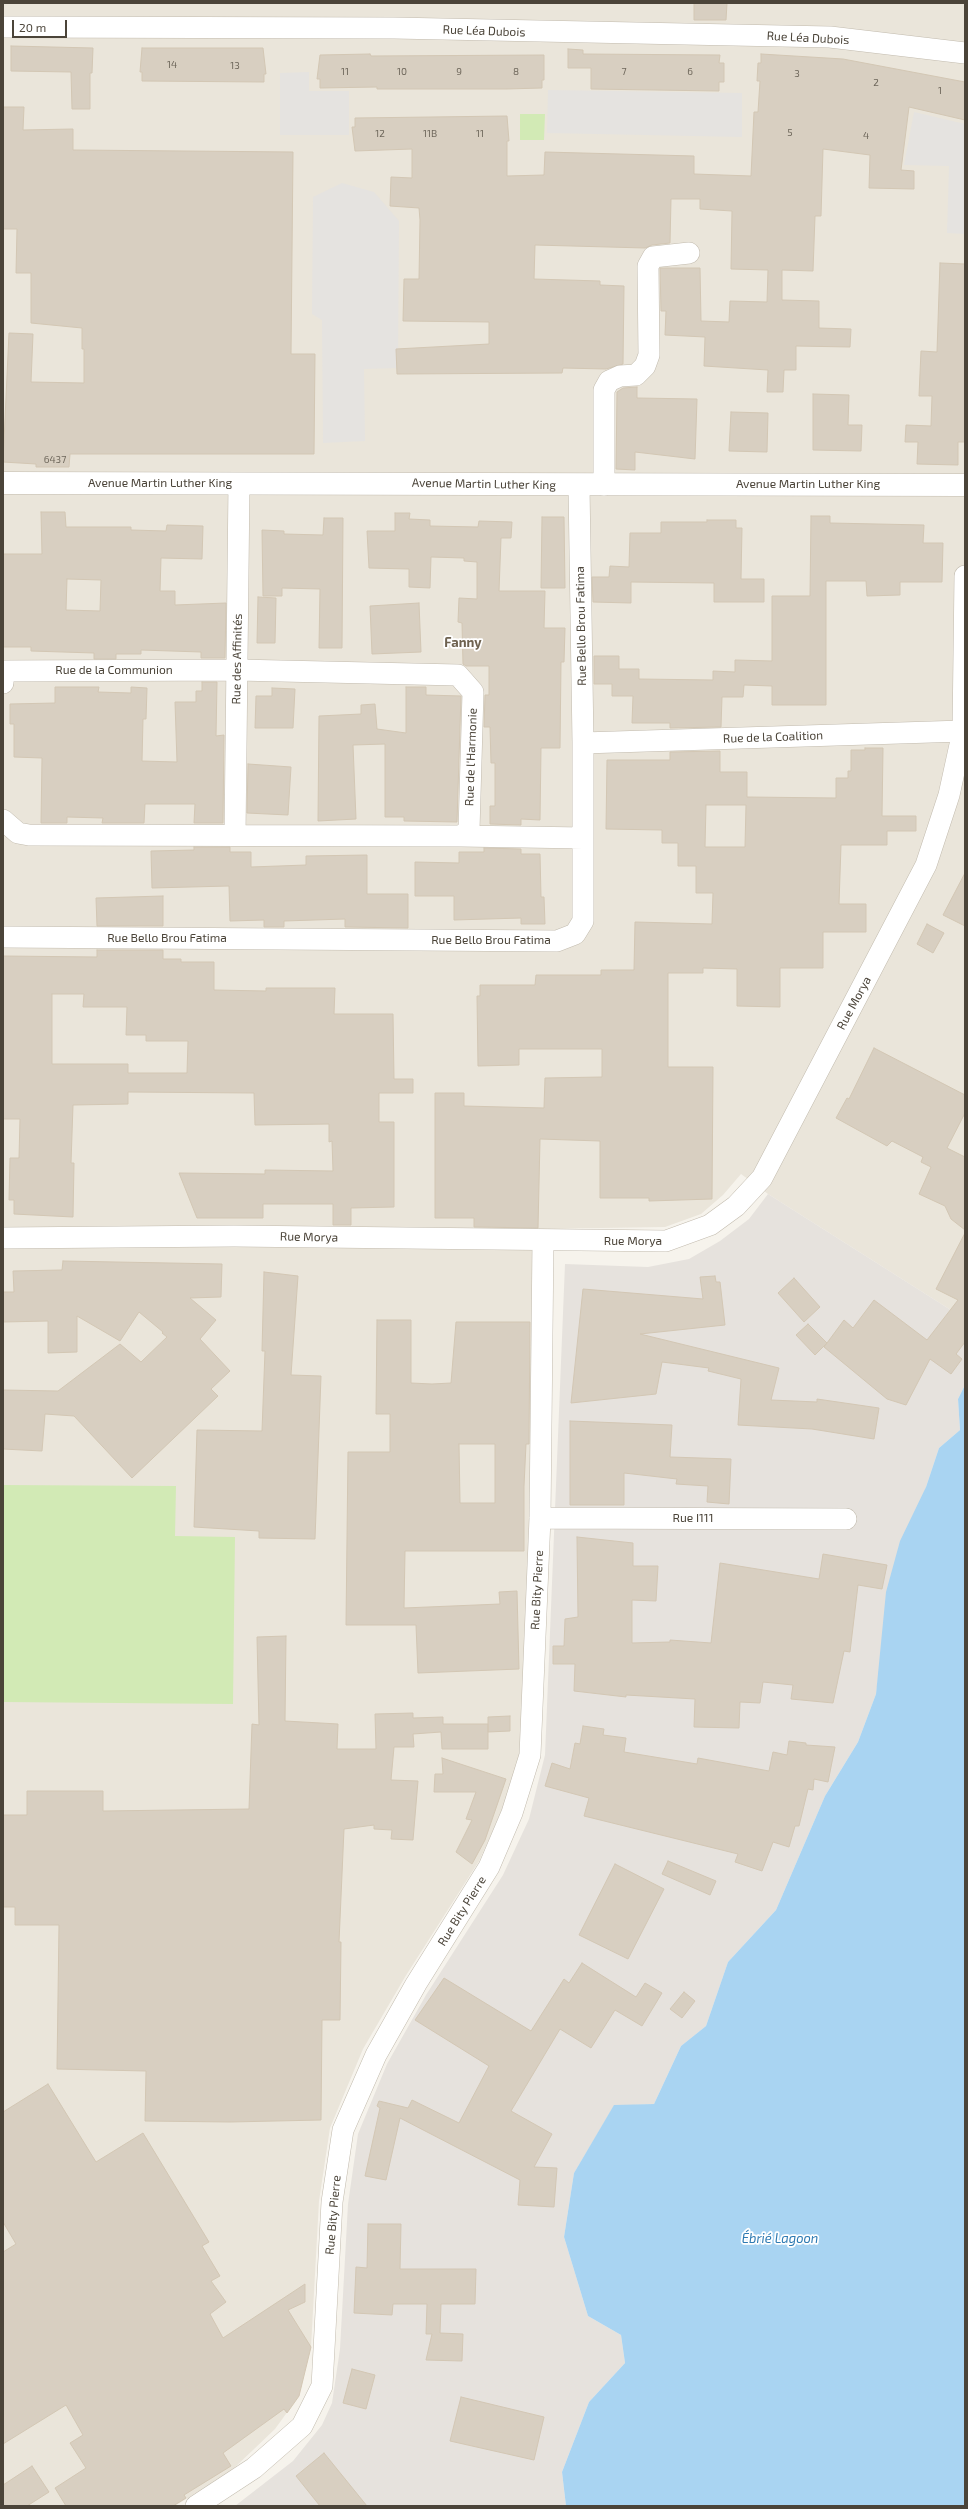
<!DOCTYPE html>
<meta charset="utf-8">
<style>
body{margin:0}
#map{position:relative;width:968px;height:2509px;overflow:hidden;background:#f6f3ec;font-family:"Exo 2",sans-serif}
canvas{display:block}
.frame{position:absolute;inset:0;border:4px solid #4b4439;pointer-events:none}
.scale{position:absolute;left:12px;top:20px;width:55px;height:18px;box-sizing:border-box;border:2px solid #4b4439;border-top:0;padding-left:5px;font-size:12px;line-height:14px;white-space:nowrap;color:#4b4439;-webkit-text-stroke:3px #fff;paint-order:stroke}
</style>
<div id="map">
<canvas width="968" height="2509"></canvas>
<div class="frame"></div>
<div class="scale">20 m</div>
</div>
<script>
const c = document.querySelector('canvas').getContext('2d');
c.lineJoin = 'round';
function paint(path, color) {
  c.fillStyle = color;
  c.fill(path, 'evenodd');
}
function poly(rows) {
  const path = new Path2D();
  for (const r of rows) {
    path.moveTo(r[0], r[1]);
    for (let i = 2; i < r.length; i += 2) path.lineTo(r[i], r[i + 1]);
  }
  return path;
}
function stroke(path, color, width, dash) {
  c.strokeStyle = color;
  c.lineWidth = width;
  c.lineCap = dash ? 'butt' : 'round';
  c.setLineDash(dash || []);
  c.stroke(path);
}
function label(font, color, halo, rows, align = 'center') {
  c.font = font + ' "Exo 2",sans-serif';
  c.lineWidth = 3.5;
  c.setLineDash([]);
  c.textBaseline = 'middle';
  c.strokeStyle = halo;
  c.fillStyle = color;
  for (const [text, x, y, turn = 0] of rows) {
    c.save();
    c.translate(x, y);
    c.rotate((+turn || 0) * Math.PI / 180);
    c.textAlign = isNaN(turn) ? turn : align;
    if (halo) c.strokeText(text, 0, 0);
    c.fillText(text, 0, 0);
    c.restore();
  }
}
paint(poly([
 [3,3,965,3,965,1319,768,1194,741,1174,723,1195,701,1214,665,1227,538,1229,522,1753,504,1806,479,1861,405,1977,363,2049,330,2128,319,2201,311,2347,299,2396,275,2429,231,2471,175,2506,3,2506]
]), '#eae5da');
paint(poly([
 [768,1194,965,1319,965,1385,958,1399,960,1430,939,1448,926,1487,882,1649,876,1694,858,1742,825,1796,776,1910,728,1962,706,2026,681,2046,654,2104,614,2106,574,2173,564,2237,588,2316,621,2335,625,2363,589,2402,562,2472,566,2506,235,2506,293,2461,322,2425,332,2403,340,2349,348,2204,358,2134,387,2064,426,1995,503,1875,529,1819,545,1755,565,1264,648,1267,689,1259,720,1241,749,1219]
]), '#e6e2dd');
paint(poly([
 [520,114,545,114,544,140,520,140],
 [3,1485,176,1486,175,1536,235,1537,233,1704,3,1702]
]), '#d2eab5');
paint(poly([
 [309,72,309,91,349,91,349,135,280,135,280,73],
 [548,90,742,93,742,137,547,133],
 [914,112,965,124,965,234,947,233,949,166,904,165],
 [342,183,374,192,399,221,398,368,364,369,365,441,323,443,322,320,312,314,313,197]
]), '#e5e3e0');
paint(poly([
 [965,1385,965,2506,566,2506,562,2472,589,2402,625,2363,621,2335,588,2316,564,2237,574,2173,614,2105,654,2104,681,2046,706,2026,728,1962,776,1910,825,1796,858,1742,876,1694,886,1592,900,1541,926,1487,939,1448,960,1430,958,1399]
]), '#a9d4f2');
const building = poly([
 [694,3,727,3,726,20,694,20,694,3],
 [11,46,93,48,92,73,90,73,90,109,72,109,71,72,11,71,11,46],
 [142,48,263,48,266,74,264,74,264,82,142,81,142,72,140,72,142,48],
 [568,49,583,50,583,54,720,55,719,63,724,63,724,82,719,82,719,91,591,89,591,68,568,68,568,49],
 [370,54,371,56,544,55,544,80,542,80,542,88,506,89,377,89,377,87,320,88,320,79,317,79,320,55,370,54],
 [761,54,843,59,965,82,965,120,909,107,901,170,914,171,914,189,869,188,870,155,823,149,821,216,815,216,813,271,782,270,782,300,819,301,819,328,851,329,850,347,796,346,796,370,784,370,783,392,767,392,768,370,704,366,705,337,665,335,666,311,661,311,660,268,700,268,701,321,729,322,730,301,767,302,768,270,731,269,732,211,700,209,700,199,671,199,670,243,652,245,645,248,535,245,534,279,600,281,600,285,624,286,623,364,606,369,563,368,562,373,397,374,396,349,489,344,489,322,403,321,404,279,419,279,420,220,419,208,390,206,391,177,412,178,412,149,355,151,352,127,355,127,355,118,507,116,509,141,507,141,507,176,544,175,545,152,694,156,694,174,751,176,754,112,758,112,760,81,757,81,758,63,761,63,761,54],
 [3,107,24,107,23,130,73,129,73,150,293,152,291,354,315,354,314,454,70,454,69,467,36,467,36,464,3,462,9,333,33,334,31,382,84,383,84,349,82,349,82,328,31,323,31,273,16,273,17,229,3,229,3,107],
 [940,263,965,264,965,442,958,442,958,465,917,464,918,442,905,442,906,425,931,426,932,396,919,396,921,351,937,352,940,263],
 [637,387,637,398,697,399,695,459,635,452,635,470,616,469,617,392,623,388,637,387],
 [813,394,849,395,848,425,862,425,861,451,813,450,813,394],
 [731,412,768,413,767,452,729,451,731,412],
 [41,512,65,512,66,527,131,527,131,530,166,531,167,525,203,526,202,559,161,558,160,591,175,591,175,605,226,603,225,658,201,658,201,652,141,650,141,654,116,654,116,659,94,659,94,653,31,651,31,647,3,647,3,554,42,554,41,512],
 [67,579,101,580,100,611,66,610,67,579],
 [395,513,410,513,409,519,430,520,430,526,478,527,479,521,512,522,511,538,501,538,499,591,545,591,544,628,565,628,564,662,561,662,560,748,541,748,540,820,521,819,521,825,490,824,490,806,495,806,495,763,491,763,490,727,484,727,485,695,489,695,489,666,466,666,463,664,462,623,458,622,459,598,477,599,477,562,464,561,464,558,431,557,430,588,409,587,409,569,369,568,367,531,395,531,395,513],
 [811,516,830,516,830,523,924,525,923,543,943,543,942,582,900,582,900,595,867,596,866,581,826,581,826,705,772,705,772,686,744,685,743,697,722,697,721,727,670,728,670,723,632,723,633,696,612,696,612,684,594,684,594,656,619,656,619,669,639,669,639,679,713,680,713,671,735,672,735,660,772,661,772,596,810,596,811,516],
 [542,517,564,517,565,588,541,588,542,517],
 [324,518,343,518,342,648,319,648,320,589,282,588,282,596,263,596,262,530,284,531,284,534,323,535,324,518],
 [707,520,736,520,736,528,742,528,741,579,764,579,764,602,714,602,714,583,631,582,631,603,593,602,592,577,609,577,610,566,629,567,630,533,661,533,661,522,707,522,707,520],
 [258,597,276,598,275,643,257,643,258,597],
 [419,603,421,652,372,654,370,606,419,603],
 [202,682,217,682,216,736,224,735,223,823,194,823,195,804,145,804,144,823,102,823,103,818,67,817,67,823,41,823,42,758,14,757,14,724,10,724,10,704,55,703,55,687,99,687,98,692,131,693,131,687,147,688,146,719,143,719,142,761,177,762,175,702,196,702,196,691,202,691,202,682],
 [406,687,426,687,426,695,461,696,457,822,404,821,404,817,385,817,385,744,353,745,356,819,318,821,319,716,361,714,361,705,375,704,377,729,406,733,406,687],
 [272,688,295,689,293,728,255,728,256,696,272,696,272,688],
 [865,748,883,748,882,816,916,816,916,831,887,831,887,845,841,845,839,904,866,904,866,932,823,932,823,968,780,968,780,1007,737,1006,737,969,703,968,703,973,668,973,668,1067,713,1067,712,1199,649,1201,649,1198,600,1198,600,1141,540,1139,538,1228,474,1227,474,1218,435,1218,435,1093,464,1093,464,1106,544,1108,545,1078,602,1077,602,1049,519,1049,519,1065,478,1066,477,996,480,996,480,985,535,985,536,975,601,975,601,970,634,970,635,922,712,924,713,893,696,893,696,866,678,866,678,843,662,843,662,830,606,829,607,760,670,760,670,752,720,751,720,772,747,772,747,797,836,798,836,778,848,778,848,771,851,771,851,750,865,750,865,748],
 [706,805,746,805,745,847,705,847,706,805],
 [248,764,291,767,288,815,247,813,248,764],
 [194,847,230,847,230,852,251,852,251,867,306,865,306,856,367,855,367,894,408,894,408,928,345,927,345,919,284,921,284,927,264,927,264,920,230,921,229,886,152,888,151,851,194,850,194,847],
 [484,848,521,849,521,854,540,854,541,897,544,897,545,924,521,924,521,918,454,920,454,896,415,896,415,862,459,863,459,852,484,852,484,848],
 [965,873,965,926,943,915,965,873],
 [163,896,163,926,97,926,96,898,163,896],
 [927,924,944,933,933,953,917,944,927,924],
 [97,950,163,950,163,959,181,959,181,962,214,962,214,990,266,991,266,988,335,988,334,1014,393,1014,394,1079,413,1079,413,1093,379,1093,379,1122,394,1122,394,1207,351,1208,351,1225,333,1225,333,1204,263,1204,263,1218,197,1218,179,1173,265,1174,265,1170,333,1171,332,1141,329,1142,329,1124,255,1125,254,1093,128,1092,128,1104,73,1105,71,1163,74,1163,73,1217,14,1214,14,1200,9,1200,10,1158,19,1158,20,1119,3,1119,3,956,97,957,97,950],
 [52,994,84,994,83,1007,127,1007,126,1035,146,1035,146,1041,188,1041,187,1073,128,1073,128,1064,52,1064,52,994],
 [874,1048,965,1095,965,1113,947,1148,965,1157,965,1230,951,1219,945,1206,919,1194,931,1167,921,1162,923,1157,892,1141,887,1146,836,1118,847,1098,849,1099,874,1048],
 [965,1233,965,1342,956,1354,962,1359,951,1374,930,1359,906,1405,887,1399,824,1347,844,1320,853,1328,874,1300,927,1340,958,1300,936,1289,965,1233],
 [63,1261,222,1264,221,1297,190,1298,216,1320,200,1339,230,1371,211,1389,218,1396,132,1478,74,1416,45,1414,42,1451,3,1449,3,1390,58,1391,120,1344,141,1362,167,1337,162,1333,163,1332,139,1312,120,1341,77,1316,77,1352,48,1353,48,1321,3,1322,3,1292,14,1292,13,1271,62,1270,63,1261],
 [264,1272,298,1276,291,1375,321,1376,315,1539,259,1538,259,1531,194,1527,197,1430,262,1431,265,1351,262,1351,264,1272],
 [715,1276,716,1282,720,1282,725,1325,640,1334,779,1368,771,1400,817,1402,817,1399,879,1408,874,1439,812,1429,738,1425,741,1379,708,1371,709,1368,662,1362,656,1394,571,1403,583,1289,703,1299,700,1277,715,1276],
 [794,1278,820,1307,804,1322,778,1293,794,1278],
 [377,1320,411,1320,411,1383,432,1384,451,1383,456,1322,530,1322,529,1444,526,1444,524,1486,524,1551,405,1551,404,1608,500,1604,499,1592,517,1591,519,1669,418,1673,416,1625,346,1625,348,1452,390,1452,390,1414,376,1414,377,1320],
 [459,1444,495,1444,495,1503,460,1503,459,1444],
 [808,1324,827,1343,815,1355,796,1335,808,1324],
 [570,1421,672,1425,670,1457,731,1459,729,1504,707,1502,708,1486,676,1484,677,1479,624,1473,624,1505,570,1505,570,1421],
 [577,1537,633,1543,633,1566,658,1566,656,1601,632,1600,632,1643,670,1642,670,1640,711,1643,720,1563,819,1579,823,1554,887,1565,882,1589,858,1585,850,1652,844,1651,833,1703,791,1699,793,1685,763,1682,760,1703,740,1702,739,1728,694,1727,695,1699,626,1695,626,1697,574,1691,575,1664,553,1664,553,1646,564,1646,565,1619,578,1617,577,1537],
 [286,1636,285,1721,338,1724,337,1749,376,1749,375,1714,413,1713,413,1718,443,1717,443,1724,488,1724,488,1749,442,1749,441,1732,413,1734,414,1747,394,1747,391,1780,418,1781,413,1840,391,1839,392,1830,374,1829,374,1825,344,1829,339,1942,341,1942,340,2020,322,2020,321,2120,230,2122,145,2121,146,2071,57,2069,59,1925,15,1925,15,1907,3,1907,3,1815,27,1815,27,1791,103,1791,103,1811,249,1809,252,1724,259,1725,257,1637,286,1636],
 [510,1716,510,1731,488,1732,488,1717,510,1716],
 [583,1726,604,1729,603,1735,626,1738,624,1752,697,1764,698,1758,769,1771,773,1752,787,1755,789,1741,806,1743,806,1745,835,1747,828,1782,814,1779,813,1790,808,1789,799,1826,795,1826,789,1847,773,1842,762,1871,735,1862,738,1854,584,1816,589,1798,545,1786,552,1763,570,1769,575,1743,580,1744,583,1726],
 [442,1758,506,1779,485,1840,472,1864,456,1852,472,1820,466,1819,476,1792,434,1792,435,1774,443,1774,442,1758],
 [668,1861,716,1881,710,1895,662,1874,668,1861],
 [615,1864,664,1889,628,1959,579,1935,615,1864],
 [582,1963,636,1997,645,1983,662,1993,642,2026,615,2010,591,2048,560,2029,511,2111,552,2134,534,2167,557,2168,554,2207,518,2205,520,2180,400,2118,386,2180,365,2176,380,2108,377,2106,379,2101,408,2108,412,2100,459,2123,489,2066,415,2020,444,1978,531,2031,564,1979,569,1983,582,1963],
 [684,1992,695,2001,682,2018,670,2009,684,1992],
 [48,2084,96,2162,143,2133,209,2242,202,2246,220,2276,211,2281,226,2302,210,2314,223,2338,305,2284,305,2302,288,2310,311,2347,299,2396,287,2413,284,2409,223,2453,231,2466,184,2495,186,2498,173,2506,66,2506,55,2488,86,2468,70,2443,83,2435,66,2405,3,2444,3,2252,16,2244,3,2222,3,2112,48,2084],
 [368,2224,401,2224,400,2269,476,2269,475,2304,441,2304,440,2333,463,2334,462,2361,426,2360,432,2334,426,2334,427,2304,393,2304,392,2315,354,2313,356,2267,367,2268,368,2224],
 [352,2369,375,2375,366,2409,343,2403,352,2369],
 [461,2397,544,2417,534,2460,450,2441,461,2397],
 [324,2453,367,2506,320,2506,296,2476,324,2453],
 [32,2466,49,2492,27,2506,3,2506,3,2485,32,2466]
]);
paint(building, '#d8cfc1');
stroke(building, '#d3c7b4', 1);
const minor = poly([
 [3,27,394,28,830,37,965,53],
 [604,485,604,390,609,381,620,376,636,375,645,366,649,355,648,266,653,257,689,253],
 [3,683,3,671,237,670,458,675,473,692,469,830,461,836,29,835,18,833,3,820],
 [583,743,963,731],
 [235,835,239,484],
 [461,836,583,838],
 [3,937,557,941,575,934,583,921,583,743,579,486],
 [3,1238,234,1236,666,1241,710,1225,736,1206,762,1178,926,865,949,795,963,731,965,576],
 [540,1518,846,1519],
 [196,2506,254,2468,302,2426,322,2386,332,2202,343,2130,376,2055,416,1984,489,1867,512,1813,530,1755,540,1518,543,1241]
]);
const tertiary = poly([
 [3,483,965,485]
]);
stroke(minor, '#c2bbae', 22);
stroke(tertiary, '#c2bbae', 23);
stroke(minor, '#fff', 21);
stroke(tertiary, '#fff', 22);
label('10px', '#6e675b', null, [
 ["14",172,65],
 ["13",235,66],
 ["11",345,72],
 ["10",402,72],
 ["9",459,72],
 ["8",516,72],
 ["7",624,72],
 ["6",690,72],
 ["3",797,74],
 ["2",876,83],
 ["1",940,91],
 ["5",790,133],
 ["12",380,134],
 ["11B",430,134],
 ["11",480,134],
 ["4",866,136],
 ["6437",55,460]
]);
label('12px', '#4b4439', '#fff', [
 ["Rue Léa Dubois",484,31,2],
 ["Rue Léa Dubois",808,38,3],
 ["Avenue Martin Luther King",160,483],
 ["Avenue Martin Luther King",484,484,1],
 ["Avenue Martin Luther King",808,484],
 ["Rue Bello Brou Fatima",581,626,-91],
 ["Rue des Affinités",237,659,-89],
 ["Rue de la Communion",114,670],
 ["Rue de la Coalition",773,737,-2],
 ["Rue de l'Harmonie",471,757,-88],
 ["Rue Bello Brou Fatima",167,938],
 ["Rue Bello Brou Fatima",491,940],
 ["Rue Morya",854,1003,-62],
 ["Rue Morya",309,1237,1],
 ["Rue Morya",633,1241],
 ["Rue I111",693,1518],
 ["Rue Bity Pierre",537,1590,-87],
 ["Rue Bity Pierre",462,1911,-58],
 ["Rue Bity Pierre",333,2215,-85]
]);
label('bold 13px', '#6e6250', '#fff', [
 ["Fanny",463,643]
]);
label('italic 13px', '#2e7ab2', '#fff', [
 ["Ébrié Lagoon",780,2239]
]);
</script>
